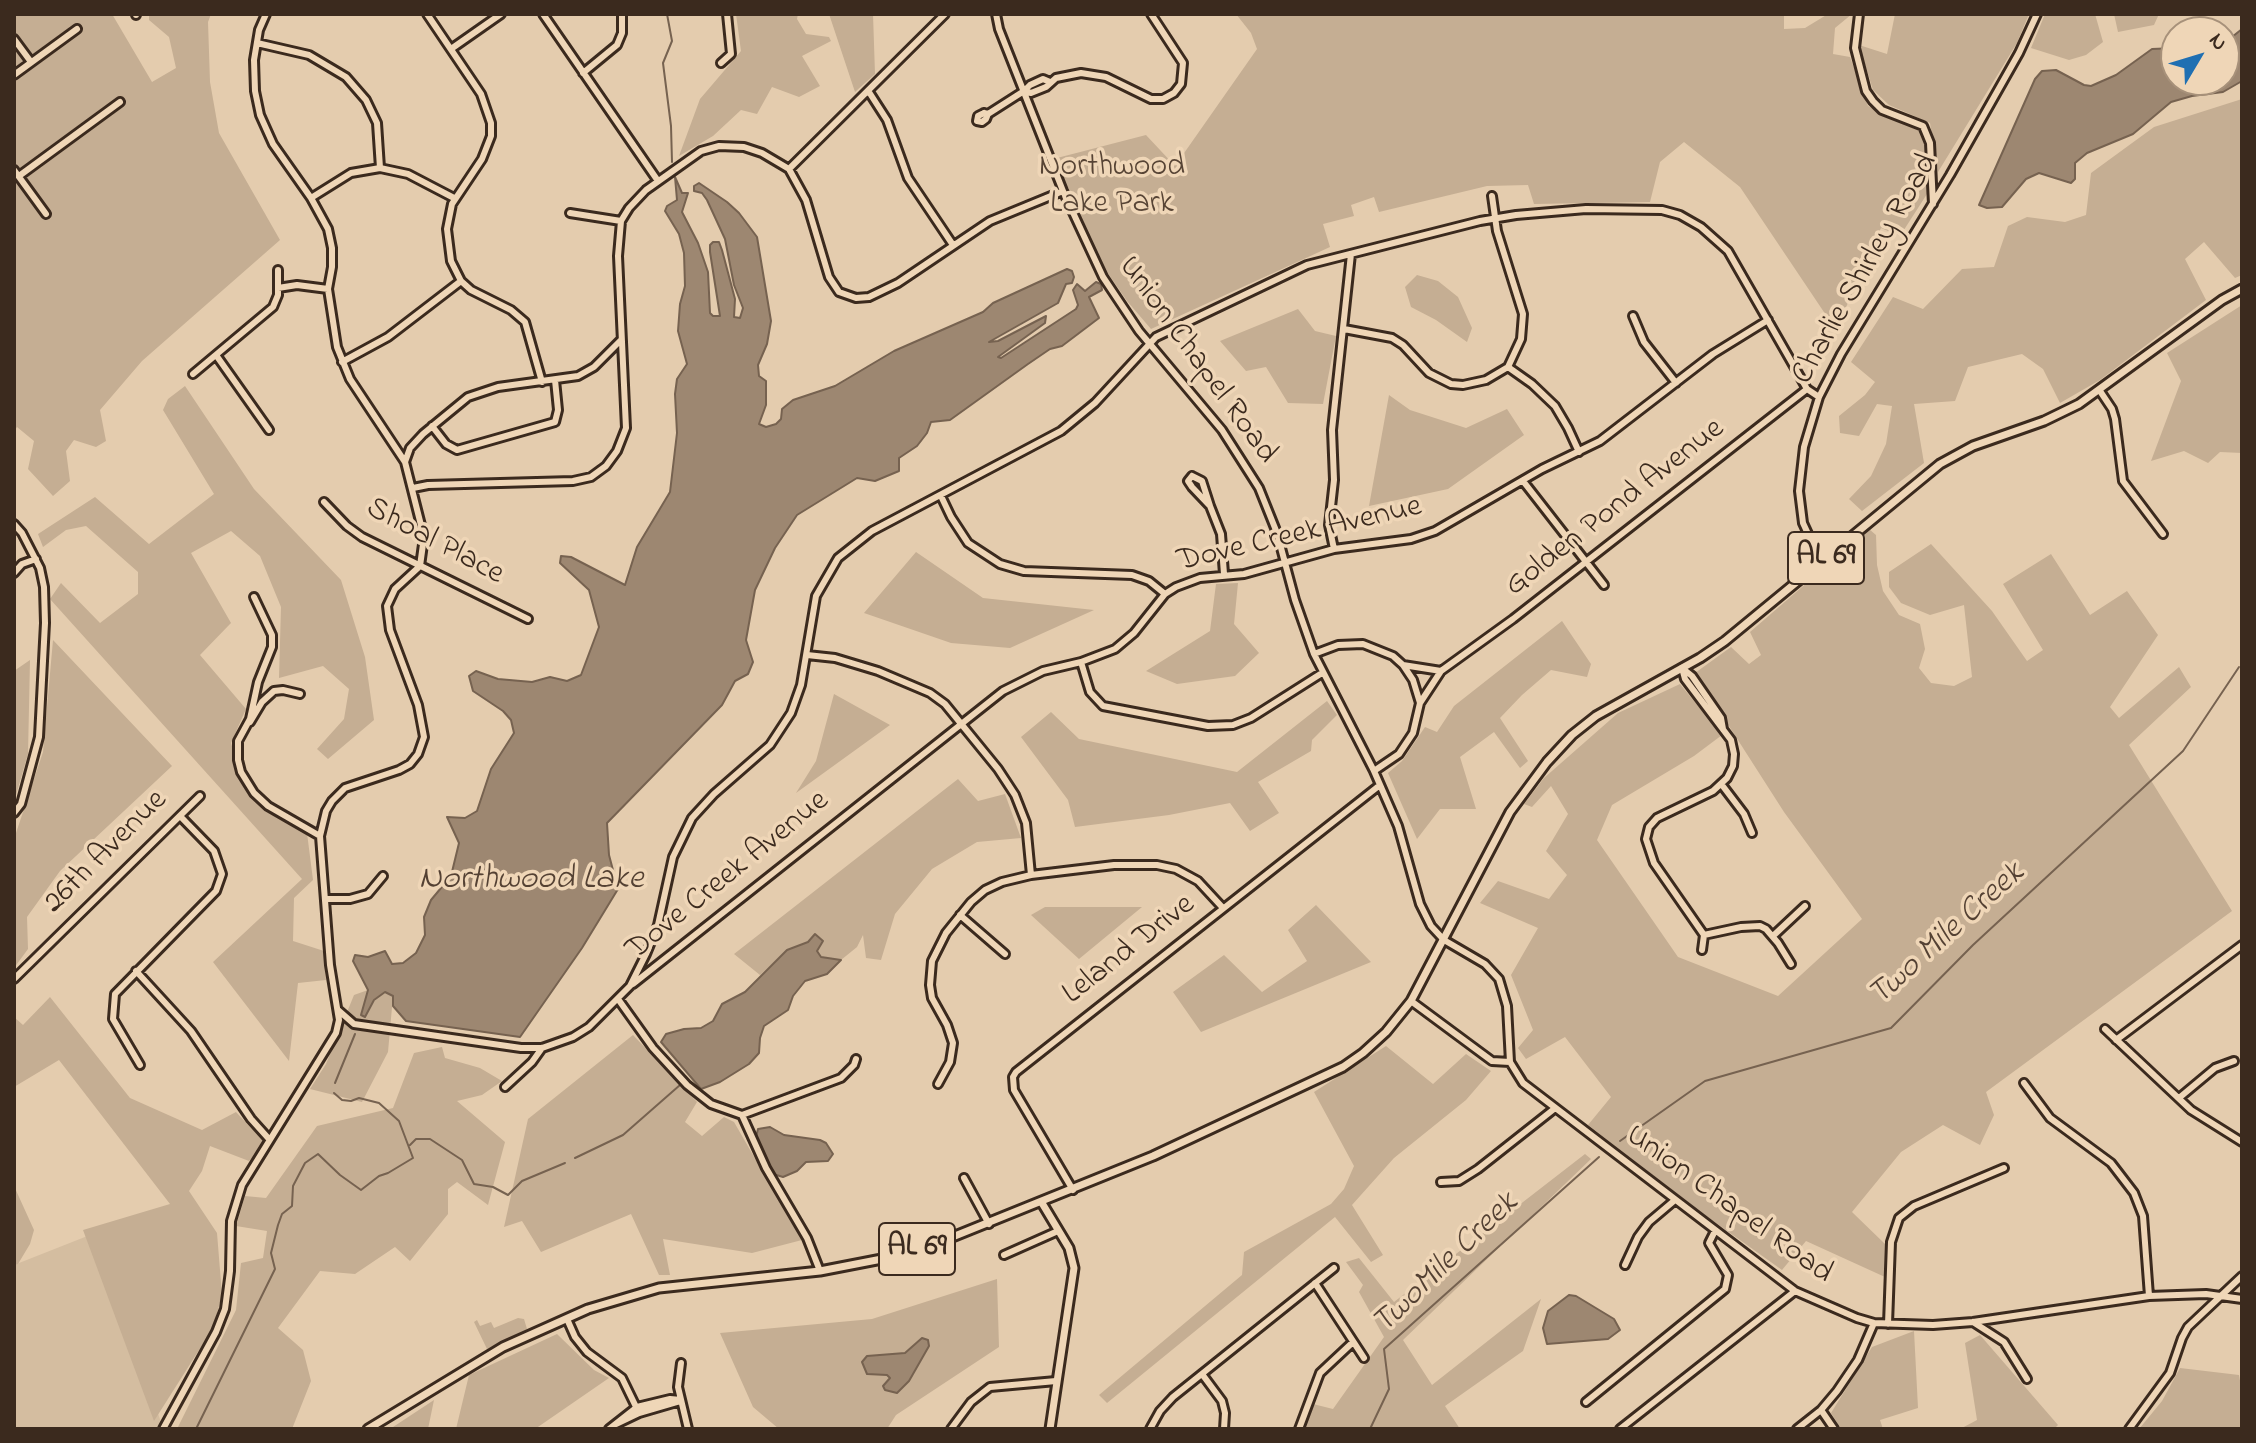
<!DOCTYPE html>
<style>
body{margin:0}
#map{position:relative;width:2256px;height:1443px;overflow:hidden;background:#e4ccae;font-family:"Indie Flower",sans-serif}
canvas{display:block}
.frame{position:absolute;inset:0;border:16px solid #3b2a1e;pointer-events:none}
.north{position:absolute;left:2160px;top:16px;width:80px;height:80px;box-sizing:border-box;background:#efd6b7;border:2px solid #a7917a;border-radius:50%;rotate:52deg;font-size:22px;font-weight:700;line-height:32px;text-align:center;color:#3b2a1e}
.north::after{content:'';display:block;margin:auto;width:28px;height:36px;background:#1f6fb2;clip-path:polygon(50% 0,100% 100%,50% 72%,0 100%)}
</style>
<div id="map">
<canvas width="2256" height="1443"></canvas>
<div class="frame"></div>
<div class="north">N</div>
</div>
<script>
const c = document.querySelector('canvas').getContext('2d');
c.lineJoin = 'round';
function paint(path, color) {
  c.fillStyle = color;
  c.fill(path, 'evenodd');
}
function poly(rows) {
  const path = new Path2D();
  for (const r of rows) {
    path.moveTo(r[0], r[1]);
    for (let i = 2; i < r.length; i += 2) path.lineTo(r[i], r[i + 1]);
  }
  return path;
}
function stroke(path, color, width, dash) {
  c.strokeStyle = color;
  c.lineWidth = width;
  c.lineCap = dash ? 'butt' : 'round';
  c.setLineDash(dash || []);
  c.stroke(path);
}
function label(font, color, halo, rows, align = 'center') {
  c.font = font + ' "Indie Flower",sans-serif';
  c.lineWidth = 7;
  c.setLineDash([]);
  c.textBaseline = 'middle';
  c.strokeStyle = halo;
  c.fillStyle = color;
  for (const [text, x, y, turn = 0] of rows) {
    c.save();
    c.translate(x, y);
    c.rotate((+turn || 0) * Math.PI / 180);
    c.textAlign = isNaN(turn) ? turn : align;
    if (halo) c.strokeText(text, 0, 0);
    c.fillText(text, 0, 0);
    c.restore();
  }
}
paint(poly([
 [95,1233,162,1425,160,1429,14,1429,14,1265]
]), '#d4bda0');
paint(poly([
 [14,14,112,14,152,82,176,68,169,37,149,20,149,14,211,14,208,22,210,82,219,133,280,240,142,361,100,410,106,441,96,447,74,440,66,451,70,481,53,496,28,469,34,441,17,427,14,431],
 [736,14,798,14,797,19,806,34,829,37,831,41,802,56,820,86,799,97,772,87,757,114,741,110,713,136,679,156,700,99,741,51],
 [829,14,873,14,875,74,855,92],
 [1236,14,1784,14,1784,29,1805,28,1828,14,1852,14,1835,28,1833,54,1850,57,1868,106,1896,120,1922,129,1926,136,1927,194,1900,236,1881,228,1836,330,1740,187,1684,142,1660,162,1650,202,1534,204,1528,185,1487,186,1379,212,1374,197,1351,205,1354,216,1323,224,1330,247,1151,329,1127,301,1080,233,1057,158,1146,135,1175,166,1257,49,1251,33],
 [1895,14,2029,14,2017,43,1938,172,1930,123,1889,105,1873,90,1859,45,1887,54],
 [2045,14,2095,14,2103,42,2086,55,2069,60,2031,48],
 [2114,14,2159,14,2154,25,2118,32],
 [2242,99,2242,275,2235,278,2204,242,2185,259,2206,300,2100,380,2060,403,2043,369,2022,354,1968,367,1955,401,1914,404,1924,463,1862,511,1849,499,1871,476,1886,444,1892,406,1877,404,1859,436,1840,433,1839,416,1865,395,1875,382,1851,362,1893,297,1923,309,1962,269,1994,267,2008,226,2027,217,2065,222,2086,215,2091,173,2154,127],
 [1417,275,1438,281,1458,297,1472,328,1467,342,1436,320,1411,307,1405,287],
 [2242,305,2242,453,2220,452,2208,463,2184,451,2151,461,2181,381,2167,353],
 [1298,309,1315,331,1336,336,1323,404,1288,403,1266,367,1246,371,1220,341],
 [185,386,254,489,341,580,365,657,374,720,328,759,317,749,344,719,349,689,323,666,279,678,281,607,260,556,231,531,191,553,231,623,200,655,246,709,231,743,244,786,274,815,307,833,313,880,294,898,293,941,324,951,326,980,298,983,289,1061,213,962,302,879,50,599,61,583,100,623,138,594,138,572,86,526,66,530,43,547,38,534,95,497,149,544,214,494,163,410,168,399],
 [1389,395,1410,410,1466,428,1507,409,1524,435,1448,489,1369,506],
 [1869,529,1876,535,1877,565,1883,591,1899,615,1920,624,1925,649,1919,668,1931,683,1954,686,1972,677,1964,605,1930,615,1901,603,1889,587,1889,572,1931,544,1992,611,2027,661,2043,650,2003,584,2051,554,2090,615,2127,591,2158,635,2110,707,2119,718,2179,667,2191,687,2129,745,2232,911,1986,1092,1994,1115,1980,1145,1943,1125,1901,1152,1852,1212,1885,1244,1885,1277,1806,1241,1782,1270,1702,1213,1588,1125,1611,1097,1565,1037,1526,1059,1518,1048,1533,1030,1511,975,1538,928,1480,903,1498,881,1549,899,1567,875,1546,851,1568,814,1551,786,1532,807,1524,804,1544,778,1618,713,1680,684,1722,735,1694,756,1612,805,1597,840,1678,957,1778,996,1862,919,1784,812,1695,673,1731,647,1749,664,1761,655,1750,632],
 [916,552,983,598,1094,610,1010,648,951,643,864,613],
 [1238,583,1234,624,1259,653,1235,676,1177,684,1146,671,1210,631,1216,584],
 [1562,621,1591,664,1587,677,1551,670,1522,695,1500,718,1528,761,1520,768,1494,732,1460,757,1476,809,1440,809,1417,839,1388,773,1402,761,1425,727,1437,732,1454,706],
 [53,640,172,766,60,871,27,917,28,949,14,968,14,839,43,752],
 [30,660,28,754,14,802,14,671],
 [834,694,890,725,796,793,816,761],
 [1327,701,1337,715,1312,740,1311,751,1258,782,1279,813,1250,831,1230,803,1169,815,1075,827,1068,800,1021,737,1051,712,1079,739,1237,772],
 [958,779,978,801,1005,794,1021,838,977,842,932,869,895,914,881,960,866,958,863,935,857,947,841,960,821,957,808,942,787,950,760,975,734,954],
 [1316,905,1371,962,1201,1032,1173,992,1224,955,1262,992,1307,961,1288,930],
 [1045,907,1142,907,1079,959,1031,915],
 [368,990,361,1015,384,991,393,996,388,1052,362,1102,310,1089,326,1064,354,995],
 [50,997,130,1098,202,1130,236,1112,266,1144,249,1161,210,1146,202,1171,189,1191,217,1233,222,1295,213,1328,154,1421,83,1230,170,1204,59,1060,14,1087,14,1017,23,1025],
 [633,1035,697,1102,685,1122,702,1136,724,1117,734,1122,802,1240,752,1253,663,1239,670,1275,659,1275,631,1214,541,1252,522,1221,504,1227,528,1119],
 [1386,1046,1433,1084,1466,1054,1491,1071,1466,1100,1394,1158,1352,1205,1383,1255,1371,1262,1335,1217,1107,1403,1099,1395,1242,1275,1244,1252,1331,1204,1344,1189,1354,1166,1314,1092],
 [442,1047,445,1058,480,1068,502,1081,482,1095,457,1101,505,1142,488,1205,457,1182,448,1189,448,1214,410,1261,395,1247,355,1274,320,1271,278,1328,303,1350,311,1381,292,1429,177,1429,236,1310,241,1263,263,1258,267,1231,236,1226,245,1196,266,1198,317,1126,393,1108,414,1053],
 [1585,1154,1591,1159,1403,1340,1432,1385,1541,1299,1523,1351,1445,1406,1460,1429,1304,1429,1313,1404,1333,1409,1384,1337,1359,1292,1363,1285,1346,1262,1359,1258,1394,1302],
 [14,1186,34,1230,30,1244,18,1264,14,1265],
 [997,1279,999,1347,896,1415,887,1429,779,1429,753,1407,720,1333,872,1319],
 [518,1318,524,1319,527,1329,487,1349,474,1322,477,1320,480,1326,491,1322,494,1328],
 [1914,1331,1918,1408,1880,1420,1883,1429,1841,1429,1831,1413,1872,1347],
 [557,1334,594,1370,609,1378,535,1429,456,1429,469,1375],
 [1980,1335,2058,1425,2054,1429,1960,1429,1977,1420,1965,1343],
 [2180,1368,2239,1375,2242,1392,2242,1429,2139,1429,2162,1401],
 [434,1400,428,1429,390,1429]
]), '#c5ae93');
const water = poly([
 [2242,29,2242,81,2223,92,2192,96,2171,102,2133,134,2087,153,2075,163,2075,179,2071,183,2039,173,2026,179,2002,207,1987,208,1979,205,2035,79,2042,71,2056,70,2084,85,2091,86,2116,75,2152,49,2176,48,2176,80,2224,80,2224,38,2232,37,2242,29],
 [675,177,682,193,688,193,682,212,698,243,708,272,710,313,713,316,720,316,710,252,710,245,713,242,719,242,722,250,735,299,734,317,740,318,743,308,734,285,725,239,707,200,702,193,694,191,694,186,699,183,727,202,739,213,757,237,771,321,767,344,758,365,759,376,766,381,766,405,759,424,766,427,776,424,781,419,782,409,793,400,835,386,894,351,983,312,993,303,1067,269,1072,271,1074,277,1072,283,1066,284,1058,303,989,342,998,341,1046,316,1045,323,998,357,1001,358,1076,309,1078,305,1073,290,1077,284,1085,291,1096,282,1101,284,1102,290,1089,297,1099,318,1062,346,1050,349,1028,364,950,420,931,422,927,433,917,446,899,458,899,471,875,481,857,478,797,515,775,548,755,590,746,640,753,662,748,674,735,681,722,705,607,823,609,855,618,889,582,948,520,1037,406,1021,393,1006,393,996,385,992,374,1000,365,1017,361,1015,368,990,353,961,355,955,368,957,385,951,392,964,403,963,416,953,425,935,424,917,431,900,451,876,459,843,447,817,465,818,477,811,491,769,514,733,511,720,503,711,473,691,469,676,476,671,498,679,532,682,550,677,567,681,581,675,599,627,589,590,560,563,561,556,571,557,625,585,637,547,670,492,677,433,675,394,677,379,687,364,678,331,680,304,685,286,684,253,679,234,665,211,667,206,677,200,675,177],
 [815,934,823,941,817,951,821,957,841,960,827,974,805,981,793,996,788,1010,764,1026,760,1038,759,1053,749,1064,720,1082,701,1089,661,1042,666,1034,684,1029,701,1028,713,1021,722,1004,745,992,787,950,808,942,815,934],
 [770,1127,784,1135,820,1140,826,1143,833,1154,828,1161,806,1162,797,1171,783,1177,773,1174,763,1156,756,1137,758,1129,770,1127],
 [1569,1295,1576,1296,1614,1319,1620,1330,1608,1339,1547,1344,1543,1328,1548,1311,1569,1295],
 [922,1338,928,1340,929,1346,909,1381,897,1393,885,1390,883,1386,890,1378,887,1375,867,1374,862,1362,867,1356,905,1353,922,1338]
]);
paint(water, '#9d8771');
stroke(water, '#766250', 2);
stroke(poly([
 [667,14,672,41,663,63,671,126,672,162],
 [335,1083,355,1034],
 [1620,1141,1705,1081,1891,1028,1973,945,2183,751,2239,667],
 [410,1145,416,1139,430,1139,462,1160,474,1184,493,1187,508,1195,522,1181,565,1163],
 [575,1158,623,1135,680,1085],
 [196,1429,275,1269,271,1253,278,1225,282,1214,292,1206,293,1186,305,1163,318,1154,340,1175,361,1190,379,1176,388,1173,413,1158,399,1121,379,1103,359,1098,351,1101,342,1100,334,1093],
 [1370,1429,1389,1389,1384,1349,1599,1157]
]), '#766250', 2);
const minor = poly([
 [427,14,481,94,491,123,491,136,482,159,452,204,447,229,451,261,461,281,471,290,511,310,525,322,542,382],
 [543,14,658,181],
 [996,14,999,29,1063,191,1103,277,1139,331,1222,430,1259,488,1277,533,1295,600,1314,654,1374,771,1398,826,1420,904,1431,926,1444,940,1485,964,1499,979,1507,1006,1510,1062,1523,1083,1795,1291,1857,1318,1874,1323,1933,1325,1973,1322,2149,1296,2206,1294,2242,1299],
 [1859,14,1855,48,1866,91,1873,101,1882,110,1923,126,1930,143,1933,204],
 [136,15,136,14],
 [14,39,31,62],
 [257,43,309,55,346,77,366,100,377,123,380,168],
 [451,49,501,14],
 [721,63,731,54,727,14],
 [583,73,617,45,622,33,622,14],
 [14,75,77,29],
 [1050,82,1043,79,1030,85,1024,91,1031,93,1046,87,1056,78,1081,73,1106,77,1151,99,1163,99,1174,93,1181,84,1183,63,1151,14],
 [869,92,887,120,908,178,953,245],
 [984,113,988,114,986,119,982,122,977,121,978,116,984,113],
 [988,114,1024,91],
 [789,169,945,14],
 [14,170,46,214],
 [19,176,120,102],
 [311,198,351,173,380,168,408,174,454,198],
 [570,213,621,221],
 [278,288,297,285,328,289],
 [1633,316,1644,342,1676,383],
 [1344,329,1392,338,1403,345,1429,373,1451,384,1463,385,1486,380,1508,367,1521,339,1523,314,1497,231,1492,196],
 [216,355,269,430],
 [342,362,388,337,461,281],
 [1508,367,1532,384,1555,406,1568,428,1579,452],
 [193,374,273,307,278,295,278,270],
 [2100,391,2112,409,2115,419,2123,481,2163,534],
 [432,426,446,444,457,450,555,422,558,410,555,380],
 [405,462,410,448,423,434,468,397,498,387,578,376,594,367,621,340],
 [1192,476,1202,481,1210,506,1192,487,1188,481,1192,476],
 [1523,481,1604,585],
 [413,488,428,485,573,481,591,477,606,466,617,451,626,428,618,256,621,221,629,208,646,190,701,151,719,146,744,147,762,153,789,169,806,200,829,277,839,292,856,298,869,297,898,283,990,221,1063,191],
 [941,496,951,517,968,543,1000,564,1024,571,1132,575,1149,581,1165,594],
 [324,502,347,526,362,537,528,619],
 [1210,506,1221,534,1224,574],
 [14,524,22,533,40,568,44,587,45,623,39,737,21,804,14,813],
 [1334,549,1329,525,1334,480,1332,430,1351,254],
 [1821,562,1803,523,1799,491,1804,447,1819,397,1841,354,1950,175,2019,53,2037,14],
 [14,573,22,564,36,559],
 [254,597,272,635,272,647,258,682,250,719,238,741,238,760,241,772,254,793,268,806,320,836],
 [1314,654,1338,645,1363,644,1393,656,1403,665,1413,680,1420,703,1413,733,1399,754,1374,771],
 [807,655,835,658,878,671,930,693,945,704,998,769,1015,795,1026,823,1031,875],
 [1081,662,1090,692,1103,706,1208,726,1233,725,1251,718,1322,673],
 [1403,665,1441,671,1513,619,1807,389],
 [1682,668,1685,679,1731,740,1734,754,1733,766,1727,778,1713,791,1657,818,1649,827,1646,839,1654,863,1704,935,1702,950],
 [1682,668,1692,676,1721,718,1723,729],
 [1420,703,1441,671],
 [250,722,262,702,274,691,283,690,300,694],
 [1722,785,1744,814,1752,833],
 [325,899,350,899,368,894,383,876],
 [960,915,1005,954],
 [1704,935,1741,927,1760,926,1766,929,1778,943,1791,964],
 [1773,936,1805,906],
 [136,971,191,1031,251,1119,269,1139],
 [14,979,200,796],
 [633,984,1003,691,1043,671,1081,662,1115,649,1134,633,1165,594,1176,587,1200,578,1244,574,1334,549,1411,539,1435,531,1542,469,1600,441,1713,354,1768,320],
 [618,999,653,1048,687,1085,711,1104,742,1115,766,1168,807,1238,820,1271],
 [1411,1001,1492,1061,1510,1062],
 [338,1010,354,1024,521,1048,542,1048,573,1037,589,1027,630,986,646,954,658,925,673,857,692,818,714,794,770,745,791,713,801,685,816,596,838,558,872,531,1061,431,1095,403,1156,337,1307,265,1480,221,1516,215,1586,209,1662,210,1680,215,1701,227,1728,251,1807,389,1819,397],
 [2105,1029,2191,1110,2242,1142],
 [2116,1040,2242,945],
 [140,1065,113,1019,115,994,216,891,222,874,214,851,180,816],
 [2024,1083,2050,1118,2111,1163,2134,1193,2143,1216,2149,1296],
 [938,1084,950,1062,953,1043,947,1025,932,998,930,985,932,961,946,933,971,902,985,890,1002,882,1031,875,1114,865,1157,865,1176,869,1198,881,1223,908],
 [505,1087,532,1062,542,1048],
 [2179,1098,2215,1068,2234,1061],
 [742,1115,841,1078,854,1065,856,1059],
 [964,1178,989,1224],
 [1441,1182,1459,1181,1478,1169,1554,1109],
 [1073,1190,1014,1090,1013,1077,1016,1072,1380,785],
 [1004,1255,1058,1231],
 [1625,1265,1638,1237,1649,1222,1675,1200],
 [1315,1283,1364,1358],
 [567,1319,575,1337,587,1352,622,1378,639,1413],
 [1973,1322,2004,1342,2027,1379],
 [1888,1324,1891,1242,1899,1218,1914,1206,2004,1168],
 [681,1363,678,1387,688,1429],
 [1202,1374,1222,1401,1225,1413,1224,1429],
 [1586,1402,1725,1289,1728,1275,1709,1243,1715,1231],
 [1821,1410,1834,1429],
 [616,1424,639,1413,680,1401],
 [163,1429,216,1332,225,1309,230,1271,231,1221,242,1185,336,1033,339,1020,330,965,320,836,326,811,332,801,345,788,399,770,410,764,418,754,424,737,418,705,390,630,387,606,395,589,420,566,424,537,405,462,350,379,337,347,328,289,332,267,332,248,328,229,311,198,273,144,260,115,255,91,254,60,259,30,266,14],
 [609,1429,637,1407,670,1399,681,1400],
 [951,1429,971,1402,990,1387,1056,1381],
 [1150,1429,1160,1411,1173,1397,1334,1268],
 [1299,1429,1320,1373,1352,1343],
 [1620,1429,1795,1291],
 [1797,1429,1821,1410,1837,1391,1858,1360,1874,1323],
 [2129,1429,2170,1373,2182,1338,2188,1327,2242,1276]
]);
const major = poly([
 [1042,1203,1069,1248,1074,1268,1050,1429],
 [368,1429,503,1347,588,1309,659,1288,820,1271,887,1258,940,1242,1153,1156,1343,1067,1363,1053,1386,1032,1411,1001,1510,812,1547,762,1572,735,1596,716,1700,658,1725,641,1940,464,1973,446,2044,421,2079,404,2222,300,2242,289]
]);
stroke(minor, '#3b2a1e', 12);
stroke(major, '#3b2a1e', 13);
stroke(minor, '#efd6b7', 6);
stroke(major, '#efd6b7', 7);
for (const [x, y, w] of [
 [1826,558,76],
 [917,1249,76]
]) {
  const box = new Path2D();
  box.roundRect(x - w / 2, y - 26, w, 52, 6);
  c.fillStyle = '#efd6b7';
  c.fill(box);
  stroke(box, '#3b2a1e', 2);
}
label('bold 30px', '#3b2a1e', null, [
 ["AL 69",1826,558],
 ["AL 69",917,1249]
]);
label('32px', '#574435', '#efd6b7', [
 ["Northwood",1112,169],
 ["Lake Park",1112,206]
]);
label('32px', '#3b2a1e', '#efd6b7', [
 ["Charlie Shirley Road",1867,270,-60],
 ["Union Chapel Road",1196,361,54],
 ["Golden Pond Avenue",1616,509,-38],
 ["Dove Creek Avenue",1300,536,-13],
 ["Shoal Place",434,543,28],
 ["26th Avenue",107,853,-45],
 ["Dove Creek Avenue",729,877,-39],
 ["Leland Drive",1130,951,-38],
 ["Union Chapel Road",1728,1206,36]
]);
label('italic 34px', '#544133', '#efd6b7', [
 ["Northwood Lake",531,881],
 ["Two Mile Creek",1948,936,-42],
 ["TwoMile Creek",1447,1265,-44]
]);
</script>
